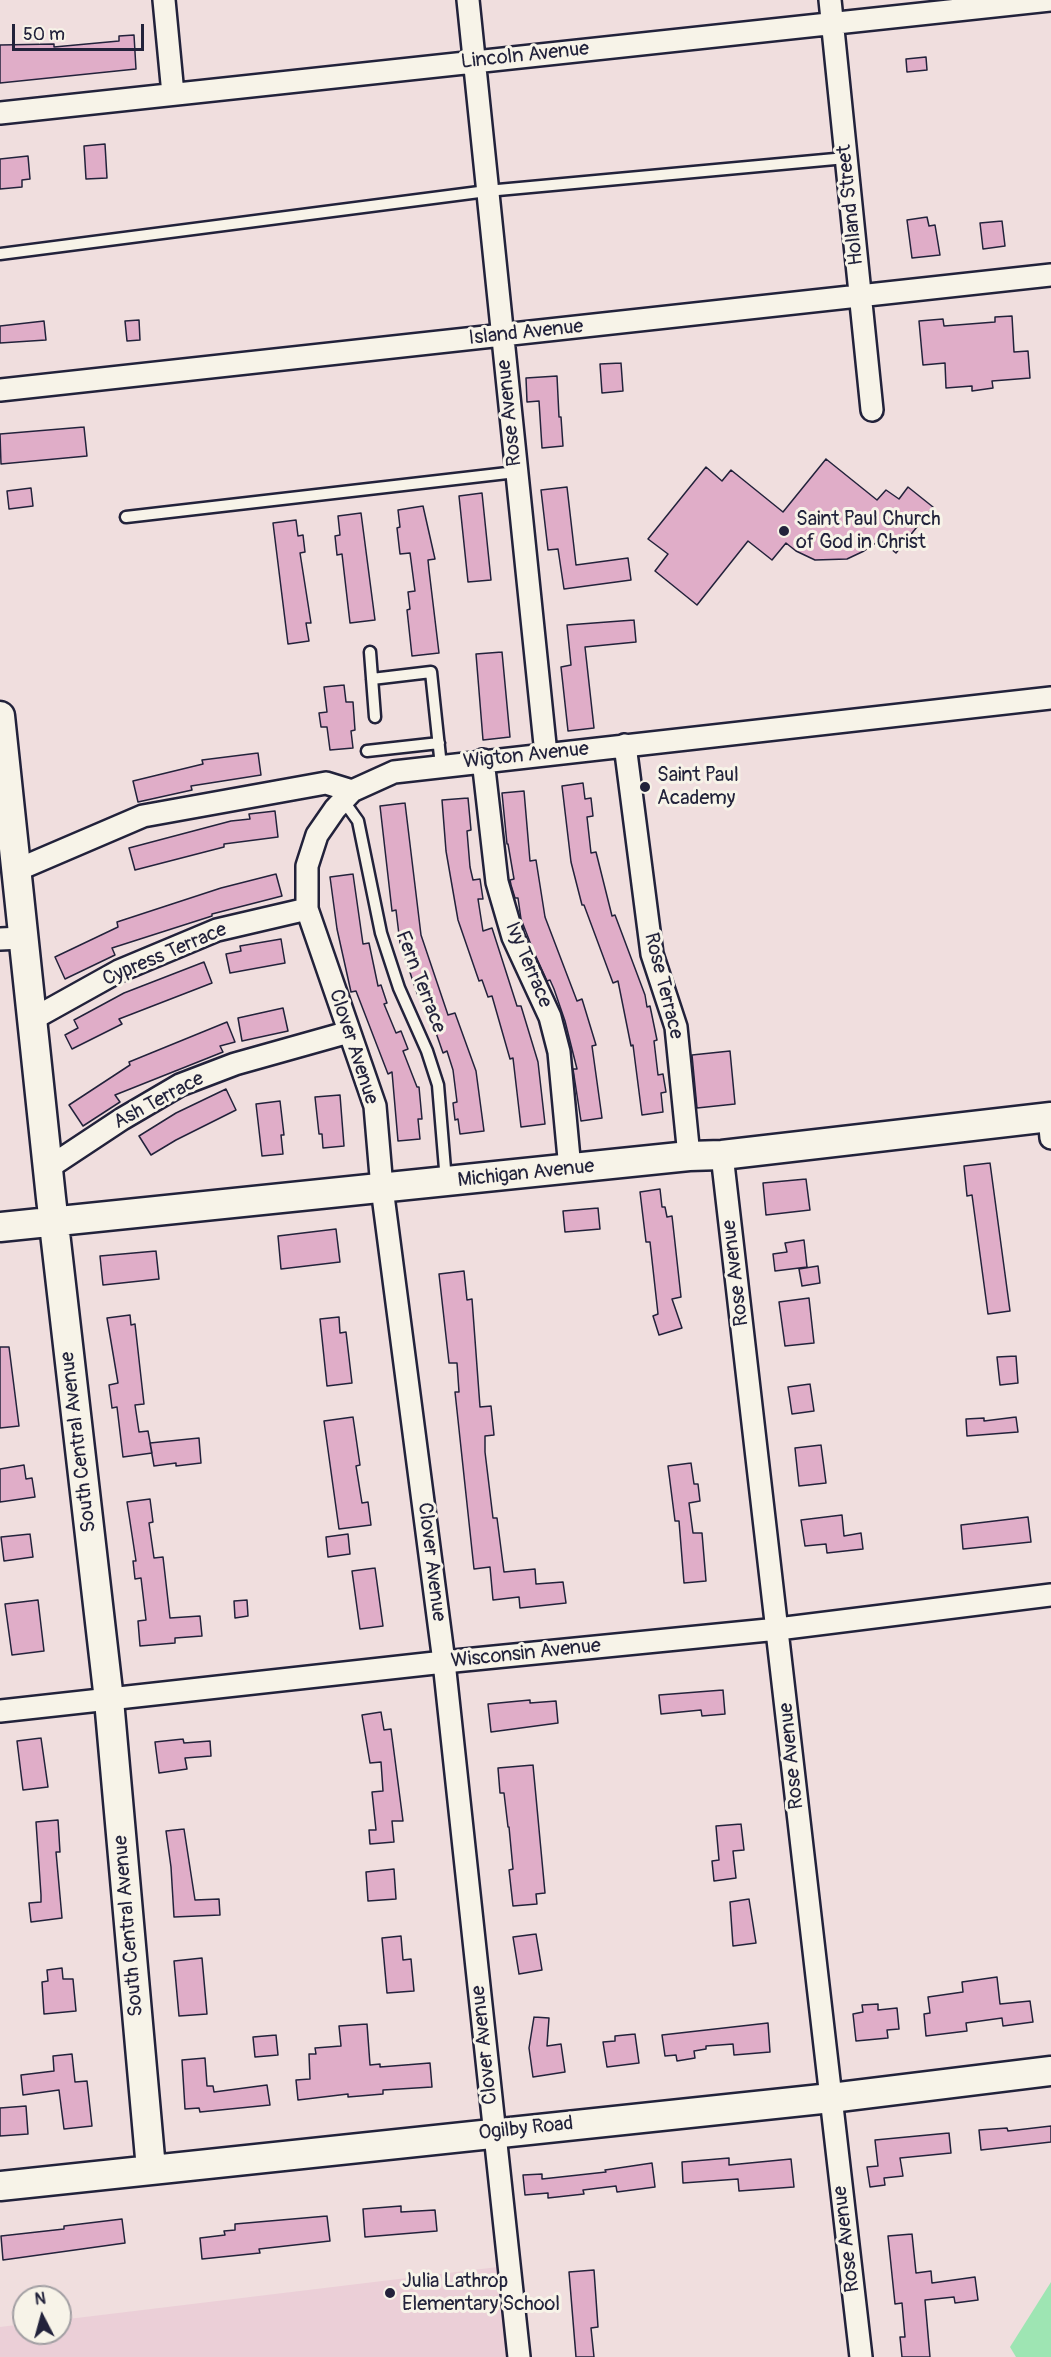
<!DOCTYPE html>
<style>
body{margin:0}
#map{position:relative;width:1051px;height:2357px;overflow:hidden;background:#f0dede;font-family:Pangolin,sans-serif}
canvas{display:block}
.north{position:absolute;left:12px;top:2285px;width:60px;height:60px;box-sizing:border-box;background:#f7f3e8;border:2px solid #a29fa3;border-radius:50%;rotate:354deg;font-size:16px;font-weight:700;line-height:24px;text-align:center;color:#22223b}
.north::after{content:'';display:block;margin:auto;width:21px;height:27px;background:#22223b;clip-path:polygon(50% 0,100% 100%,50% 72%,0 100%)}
.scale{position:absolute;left:12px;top:24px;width:132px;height:27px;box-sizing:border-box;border:3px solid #22223b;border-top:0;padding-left:8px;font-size:18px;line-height:21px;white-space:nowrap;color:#22223b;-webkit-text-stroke:4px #f7f3e8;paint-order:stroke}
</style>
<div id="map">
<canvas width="1051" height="2357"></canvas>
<div class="north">N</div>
<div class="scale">50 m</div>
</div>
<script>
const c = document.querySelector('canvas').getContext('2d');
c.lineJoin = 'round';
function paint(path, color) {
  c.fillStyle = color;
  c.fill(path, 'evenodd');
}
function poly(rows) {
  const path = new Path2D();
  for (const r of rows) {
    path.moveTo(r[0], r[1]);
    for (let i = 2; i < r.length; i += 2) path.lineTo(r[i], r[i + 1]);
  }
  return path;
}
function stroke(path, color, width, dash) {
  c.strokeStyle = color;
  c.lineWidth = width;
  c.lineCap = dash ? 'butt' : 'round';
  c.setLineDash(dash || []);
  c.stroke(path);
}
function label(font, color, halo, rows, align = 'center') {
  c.font = font + ' Pangolin,sans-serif';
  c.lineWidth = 6;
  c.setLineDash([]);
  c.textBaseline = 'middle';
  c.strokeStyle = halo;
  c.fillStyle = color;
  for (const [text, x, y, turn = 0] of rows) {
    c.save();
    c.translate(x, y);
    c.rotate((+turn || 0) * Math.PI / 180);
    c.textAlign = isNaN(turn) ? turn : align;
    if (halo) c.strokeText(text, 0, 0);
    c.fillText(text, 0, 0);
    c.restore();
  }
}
paint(poly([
 [498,2267,508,2357,0,2357,0,2327,24,2324,24,2333,60,2333,60,2320]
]), '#ebcfd7');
paint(poly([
 [1051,2282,1051,2357,1016,2357,1010,2347]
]), '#9ee5b3');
const building = poly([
 [134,35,136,69,0,83,0,45,54,44,54,47,119,41,119,36,134,35],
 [926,57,927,70,907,72,906,59,926,57],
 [105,144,107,178,86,179,84,146,105,144],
 [28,156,30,179,22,180,22,187,0,189,0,159,28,156],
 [927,217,929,226,935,225,940,255,912,258,907,220,927,217],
 [1002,221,1005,246,983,249,980,223,1002,221],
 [1012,316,1014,352,1028,351,1030,378,992,381,993,388,972,391,972,386,946,388,945,363,923,365,919,321,943,319,944,326,995,322,995,317,1012,316],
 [139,320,140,340,127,341,125,321,139,320],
 [44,321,46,340,0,343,0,326,44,321],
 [621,363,623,391,602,393,600,364,621,363],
 [557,376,559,417,561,417,563,446,542,448,539,401,527,402,526,378,557,376],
 [84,427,87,456,1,464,0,434,84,427],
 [826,459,877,500,886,490,899,499,908,487,933,507,896,553,880,540,864,551,847,559,815,560,796,551,786,543,772,560,748,541,697,605,655,571,668,554,648,539,706,467,722,481,731,470,783,512,826,459],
 [567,487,576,565,628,558,631,580,564,589,558,549,548,550,541,490,567,487],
 [31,488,33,506,9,509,7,491,31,488],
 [482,493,491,580,468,582,459,496,482,493],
 [423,506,435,559,428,560,429,570,439,653,412,656,407,610,410,609,408,592,415,591,410,553,400,554,397,528,400,527,398,510,423,506],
 [361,513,375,620,350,623,342,554,337,555,335,536,340,535,338,516,361,513],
 [296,520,298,536,303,535,305,552,300,553,311,623,306,623,309,641,288,644,273,523,296,520],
 [634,620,636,642,585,647,594,728,568,731,561,667,571,665,567,625,634,620],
 [502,652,510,737,483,740,476,654,502,652],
 [344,685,346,702,353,702,355,730,351,731,353,748,330,750,327,727,321,727,319,713,327,712,324,687,344,685],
 [258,753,261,775,191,786,192,790,138,802,133,781,203,764,202,760,258,753],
 [583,783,585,799,591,798,593,816,587,817,591,853,596,852,612,916,615,915,645,995,647,1007,650,1006,657,1040,654,1041,658,1075,663,1074,666,1092,661,1093,663,1112,642,1115,633,1045,631,1046,618,981,613,983,584,905,582,905,571,862,562,786,583,783],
 [524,791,530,861,536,860,545,917,577,1001,582,999,596,1045,592,1046,602,1118,581,1121,573,1069,577,1069,565,1021,554,989,550,980,547,981,533,950,521,919,518,898,515,898,511,885,510,880,514,879,508,844,507,844,502,793,524,791],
 [468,798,471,830,467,831,470,867,473,880,480,879,483,899,478,899,483,931,492,928,517,1006,521,1006,538,1062,545,1124,521,1127,513,1058,510,1059,492,996,488,997,482,980,479,981,458,920,446,851,442,800,468,798],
 [405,803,421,935,448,1015,455,1013,476,1071,484,1131,460,1134,458,1119,455,1120,453,1103,457,1102,453,1070,447,1051,443,1053,423,995,418,996,400,943,396,910,392,911,380,806,405,803],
 [275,811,278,837,224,844,224,847,135,870,129,848,231,821,250,819,249,814,275,811],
 [276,874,282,896,212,914,212,916,112,948,115,955,65,979,55,957,118,927,117,922,221,888,276,874],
 [353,874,363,944,369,943,378,986,381,985,387,1003,384,1004,396,1033,401,1031,408,1049,403,1051,417,1087,419,1087,422,1119,418,1119,420,1139,398,1141,392,1072,388,1074,356,991,351,992,337,929,330,877,353,874],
 [281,939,285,963,230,973,226,954,241,951,240,946,281,939],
 [204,962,212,983,119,1019,122,1024,72,1049,65,1035,78,1028,74,1020,124,993,204,962],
 [283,1008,288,1031,242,1041,238,1018,283,1008],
 [227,1022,235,1042,220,1046,223,1052,115,1095,120,1102,83,1126,69,1105,130,1065,129,1062,227,1022],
 [730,1051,735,1104,697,1108,692,1055,730,1051],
 [226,1089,236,1110,176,1140,151,1155,139,1136,176,1113,226,1089],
 [340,1095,344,1146,323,1148,322,1134,319,1134,315,1097,340,1095],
 [280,1101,284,1135,281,1135,283,1154,262,1156,256,1104,280,1101],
 [990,1163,1010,1311,988,1314,972,1195,967,1196,964,1166,990,1163],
 [806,1179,810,1210,766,1215,763,1183,806,1179],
 [660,1189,662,1207,665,1207,667,1217,672,1216,681,1297,672,1299,682,1328,659,1335,653,1316,658,1314,650,1242,646,1242,640,1192,660,1189],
 [598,1208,600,1229,565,1232,563,1211,598,1208],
 [336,1229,340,1262,281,1269,278,1236,336,1229],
 [804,1240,807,1267,775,1271,773,1254,787,1252,785,1243,804,1240],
 [156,1251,159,1279,103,1285,100,1256,156,1251],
 [818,1266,820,1283,802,1286,799,1269,818,1266],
 [464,1271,467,1300,472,1299,480,1407,491,1406,494,1435,485,1436,485,1452,493,1518,497,1518,504,1572,535,1569,536,1584,563,1582,566,1603,520,1608,519,1597,493,1600,490,1567,474,1569,455,1392,459,1392,457,1363,449,1363,439,1274,464,1271],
 [809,1298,814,1343,785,1346,779,1302,809,1298],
 [130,1315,131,1325,135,1324,144,1404,135,1405,139,1432,148,1431,152,1453,123,1457,117,1407,112,1408,109,1385,118,1383,107,1318,130,1315],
 [339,1317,340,1333,346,1332,352,1383,327,1386,320,1319,339,1317],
 [0,1347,9,1347,19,1426,0,1428,0,1347],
 [1016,1356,1018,1383,1000,1385,997,1357,1016,1356],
 [810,1384,814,1411,792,1414,788,1387,810,1384],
 [353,1417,360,1465,356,1466,362,1503,368,1502,371,1525,339,1529,324,1421,353,1417],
 [1016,1417,1018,1432,967,1436,966,1419,984,1418,984,1421,1016,1417],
 [199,1438,201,1463,176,1466,176,1463,154,1466,150,1443,199,1438],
 [821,1445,826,1483,799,1486,795,1448,821,1445],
 [691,1463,694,1484,698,1484,700,1501,689,1503,693,1533,702,1533,706,1581,684,1583,679,1521,675,1521,668,1466,691,1463],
 [24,1465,26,1479,32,1478,35,1497,0,1502,0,1469,24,1465],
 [150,1499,153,1522,149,1523,154,1558,163,1557,170,1618,200,1616,202,1636,175,1638,175,1643,140,1646,138,1621,146,1620,141,1578,135,1579,133,1561,136,1561,127,1502,150,1499],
 [842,1515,844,1536,861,1533,863,1549,827,1553,826,1544,805,1546,801,1520,842,1515],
 [1028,1517,1031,1542,963,1549,961,1525,1028,1517],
 [30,1534,33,1557,4,1561,1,1537,30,1534],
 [348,1534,350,1554,328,1557,326,1537,348,1534],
 [375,1568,383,1626,360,1629,352,1571,375,1568],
 [38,1600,44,1651,12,1655,5,1604,38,1600],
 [247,1600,248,1616,235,1618,234,1601,247,1600],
 [723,1690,725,1714,702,1716,701,1710,661,1714,659,1695,723,1690],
 [530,1700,530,1703,556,1701,558,1723,491,1732,488,1704,530,1700],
 [381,1712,384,1730,391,1729,403,1821,392,1821,394,1842,370,1844,369,1830,376,1830,372,1792,383,1791,381,1762,370,1763,362,1715,381,1712],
 [41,1738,48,1787,23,1790,17,1741,41,1738],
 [183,1739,184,1743,210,1741,211,1756,185,1758,187,1769,159,1773,155,1742,183,1739],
 [533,1765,545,1893,536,1894,537,1904,513,1906,509,1870,513,1869,509,1827,508,1827,504,1793,500,1793,498,1768,533,1765],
 [58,1820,60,1852,56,1852,62,1918,31,1922,29,1903,41,1902,41,1895,36,1822,58,1820],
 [741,1824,744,1850,733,1851,736,1878,714,1881,712,1861,719,1860,716,1826,741,1824],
 [184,1829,195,1900,219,1899,220,1915,174,1917,171,1867,166,1831,184,1829],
 [394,1869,396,1899,368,1901,366,1872,394,1869],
 [749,1899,756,1943,733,1946,730,1902,749,1899],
 [536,1934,542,1970,519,1974,513,1937,536,1934],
 [401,1936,403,1960,411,1959,414,1991,387,1993,382,1938,401,1936],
 [202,1958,207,2014,179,2016,174,1961,202,1958],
 [62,1968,63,1979,73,1979,76,2011,44,2014,42,1982,48,1981,47,1970,62,1968],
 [997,1977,1000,2004,1030,2001,1033,2022,1003,2026,1002,2018,966,2023,967,2031,926,2036,924,2014,930,2013,928,1997,963,1992,962,1982,997,1977],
 [878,2004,878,2010,897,2008,899,2029,887,2030,888,2038,856,2041,853,2014,863,2012,862,2005,878,2004],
 [534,2017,549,2018,547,2046,561,2044,565,2072,533,2077,529,2048,534,2017],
 [768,2023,770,2052,734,2055,733,2044,706,2046,706,2049,694,2051,695,2058,677,2061,676,2055,665,2056,662,2035,768,2023],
 [367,2024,370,2065,380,2064,380,2067,430,2063,432,2087,383,2090,383,2094,348,2097,348,2094,298,2100,296,2080,310,2079,309,2054,316,2054,315,2048,341,2046,339,2026,367,2024],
 [635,2034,639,2063,607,2067,603,2042,615,2041,615,2036,635,2034],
 [276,2035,278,2055,255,2057,253,2037,276,2035],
 [72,2054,75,2082,87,2081,92,2126,64,2129,59,2090,23,2095,21,2075,54,2071,53,2056,72,2054],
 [205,2058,207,2086,213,2086,214,2092,267,2085,270,2105,200,2112,199,2108,185,2109,182,2060,205,2058],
 [26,2106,28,2134,0,2136,0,2108,26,2106],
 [1051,2126,1051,2142,981,2150,979,2130,1007,2128,1008,2131,1051,2126],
 [949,2133,951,2153,900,2158,903,2176,884,2178,885,2185,870,2187,867,2167,878,2166,875,2140,949,2133],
 [729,2158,729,2165,791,2159,794,2187,739,2191,738,2179,683,2183,682,2162,729,2158],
 [652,2163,655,2187,617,2192,616,2186,583,2190,584,2194,548,2198,548,2193,525,2195,523,2175,542,2174,542,2179,606,2172,605,2170,652,2163],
 [401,2206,401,2212,435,2210,437,2231,365,2237,363,2209,401,2206],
 [327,2216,330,2241,259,2249,260,2253,202,2259,200,2238,225,2235,224,2231,235,2230,235,2224,327,2216],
 [122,2219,125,2243,3,2260,1,2236,64,2229,64,2226,122,2219],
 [912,2234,916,2273,931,2271,932,2283,975,2277,978,2300,955,2303,954,2297,925,2300,930,2357,902,2357,900,2337,905,2337,902,2303,895,2304,888,2236,912,2234],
 [594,2270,598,2327,591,2328,594,2357,576,2357,569,2272,594,2270]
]);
paint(building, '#e0adc8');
stroke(building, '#22223b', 1.5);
const lane = poly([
 [0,254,487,191,846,158],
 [126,517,516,472],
 [370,652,375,717],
 [372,679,431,672,441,766],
 [367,751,439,743],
 [343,800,358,821,381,933,399,988,427,1051,438,1085,446,1181]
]);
const street = poly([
 [164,0,173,94],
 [468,0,546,754],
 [830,0,872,410],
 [0,113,1051,0],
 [0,390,1051,275],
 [625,745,652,954,676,1027,689,1156],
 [483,760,497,882,513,937,550,1017,559,1052,570,1169],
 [352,791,335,809,317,835,307,866,307,909,375,1106,382,1188,444,1662,519,2357],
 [17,870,143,816,326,783,352,791,394,772,1051,698],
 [0,939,22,938],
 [31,1020,119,971,217,930,307,909],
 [1049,1117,1051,1138],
 [722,1155,861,2357],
 [48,1168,122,1119,180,1085,235,1064,349,1032],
 [0,1711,444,1662,778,1629,1051,1595]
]);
const secondary = poly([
 [0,716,51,1198,109,1700,151,2169],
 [0,1227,689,1156,722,1155,1051,1117],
 [0,2186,831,2098,1051,2071]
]);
stroke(lane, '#22223b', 15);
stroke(street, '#22223b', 26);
stroke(secondary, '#22223b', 33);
stroke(lane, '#f7f3e8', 10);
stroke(street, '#f7f3e8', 21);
stroke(secondary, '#f7f3e8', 28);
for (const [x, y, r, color] of [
 [784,531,6,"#22223b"],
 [645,787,6,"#22223b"],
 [390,2293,6,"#22223b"]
]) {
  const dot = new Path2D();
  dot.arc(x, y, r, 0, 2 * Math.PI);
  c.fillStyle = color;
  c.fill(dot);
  stroke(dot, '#f7f3e8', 2);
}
label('20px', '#22223b', '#f7f3e8', [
 ["Lincoln Avenue",525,56,-6],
 ["Holland Street",851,205,-96],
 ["Island Avenue",526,333,-6],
 ["Rose Avenue",510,413,-96],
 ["Wigton Avenue",526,756,-6],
 ["Cypress Terrace",165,955,-23],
 ["Ivy Terrace",528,965,67],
 ["Fern Terrace",420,982,69],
 ["Rose Terrace",663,986,76],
 ["Clover Avenue",353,1047,72],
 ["Ash Terrace",159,1101,-28],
 ["Michigan Avenue",526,1174,-6],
 ["Rose Avenue",736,1273,-97],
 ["South Central Avenue",79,1442,-97],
 ["Clover Avenue",431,1562,83],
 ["Wisconsin Avenue",526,1654,-6],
 ["Rose Avenue",792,1756,-96],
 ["South Central Avenue",129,1926,-95],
 ["Clover Avenue",485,2045,-96],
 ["Ogilby Road",526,2129,-6],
 ["Rose Avenue",847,2239,-97]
]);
label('20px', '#22223b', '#f7f3e8', [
 ["Saint Paul Church",796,520],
 ["of God in Christ",796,543],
 ["Saint Paul",657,776],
 ["Academy",657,799],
 ["Julia Lathrop",402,2282],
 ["Elementary School",402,2305]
], 'left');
</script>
